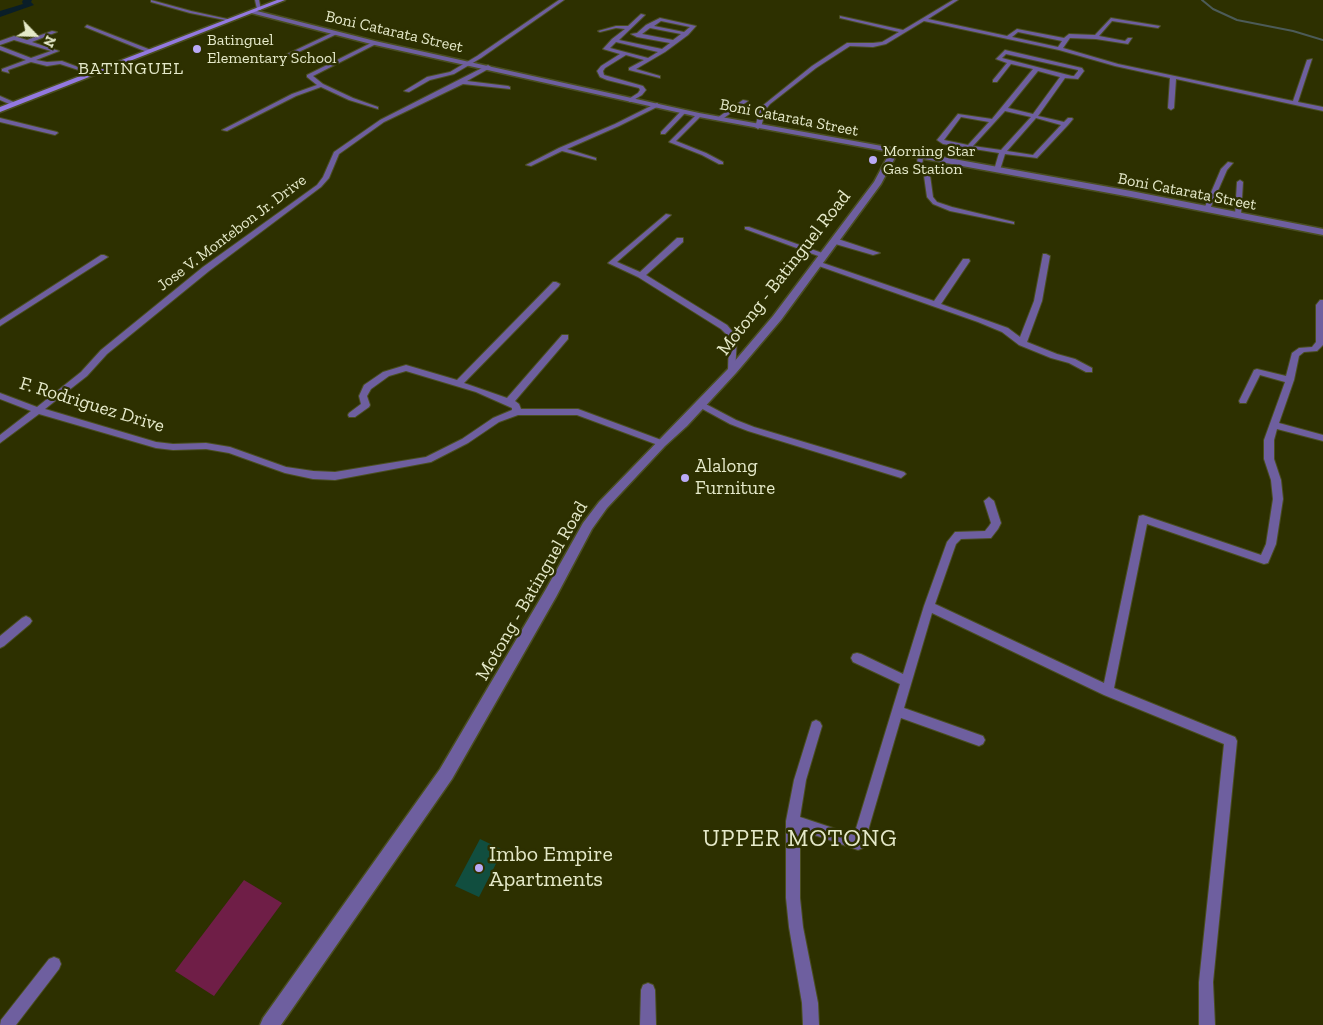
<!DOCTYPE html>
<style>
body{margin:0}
#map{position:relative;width:1323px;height:1025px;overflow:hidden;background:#2d3000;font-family:"Zilla Slab",serif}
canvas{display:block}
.north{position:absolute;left:10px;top:10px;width:50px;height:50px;-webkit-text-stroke:4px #2d3000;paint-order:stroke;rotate:114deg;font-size:14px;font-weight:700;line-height:20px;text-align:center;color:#e5e9c9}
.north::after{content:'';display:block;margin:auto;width:18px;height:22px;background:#e5e9c9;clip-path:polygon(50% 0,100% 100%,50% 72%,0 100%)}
</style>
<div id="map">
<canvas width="1323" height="1025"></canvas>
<div class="north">N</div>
</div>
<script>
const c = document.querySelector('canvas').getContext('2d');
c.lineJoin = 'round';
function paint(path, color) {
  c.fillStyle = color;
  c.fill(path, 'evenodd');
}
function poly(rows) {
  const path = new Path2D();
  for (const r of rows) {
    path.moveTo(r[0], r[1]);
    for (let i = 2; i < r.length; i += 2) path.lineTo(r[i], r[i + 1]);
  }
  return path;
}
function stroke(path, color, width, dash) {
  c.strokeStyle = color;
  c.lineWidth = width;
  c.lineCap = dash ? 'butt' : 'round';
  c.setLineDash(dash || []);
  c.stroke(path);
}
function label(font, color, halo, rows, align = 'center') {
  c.font = font + ' "Zilla Slab",serif';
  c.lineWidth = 5;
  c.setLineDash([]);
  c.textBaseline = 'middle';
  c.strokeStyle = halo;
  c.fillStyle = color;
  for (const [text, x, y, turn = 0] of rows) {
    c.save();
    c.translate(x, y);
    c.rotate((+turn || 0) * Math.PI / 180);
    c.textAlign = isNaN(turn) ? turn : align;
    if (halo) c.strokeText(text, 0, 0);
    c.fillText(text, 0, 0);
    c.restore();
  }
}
paint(poly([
 [244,880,282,903,214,996,175,971]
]), '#6f1e47');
stroke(poly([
 [1202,0,1213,9,1237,20,1293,31,1323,40]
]), '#4c5b58', 2);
paint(poly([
 [23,0,32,0,31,2,34,5,0,17,0,11,23,4,22,2,23,0]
]), '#0a1e28');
paint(poly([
 [480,839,503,850,479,897,455,886]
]), '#114e3f');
const minor = poly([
 [151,0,191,11,232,20,230,21,190,13,151,2,151,0],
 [255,0,259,0,261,10,257,9,255,0],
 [559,0,564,0,481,58,454,74,430,80,409,92,404,91,427,77,450,72,477,56,559,0],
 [953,0,958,0,928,19,1007,36,1017,29,1064,38,1069,34,1095,35,1111,18,1160,26,1158,28,1112,21,1099,36,1125,41,1128,38,1132,38,1128,44,1096,39,1070,38,1063,48,1118,64,1293,101,1307,60,1312,59,1298,102,1323,107,1323,111,1176,79,1174,108,1171,110,1168,108,1170,78,1115,66,1059,50,924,21,886,44,873,47,850,46,816,68,770,104,766,109,761,127,758,129,755,127,761,107,812,66,847,43,873,43,882,42,899,32,840,18,840,16,903,30,953,0],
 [1018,32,1062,41,1058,47,1012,37,1018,32],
 [641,14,645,15,619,40,662,49,670,43,637,37,631,34,637,33,646,25,660,18,696,26,688,35,665,52,636,69,660,76,660,78,629,70,629,68,644,60,626,55,605,68,603,71,604,75,643,86,646,90,642,95,630,102,627,100,638,93,640,90,639,88,607,80,600,77,597,71,601,66,620,54,603,49,612,39,625,29,616,28,600,32,598,31,616,26,628,26,641,14],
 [661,21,690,27,684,32,654,26,661,21],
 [650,28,681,34,673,40,642,34,650,28],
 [616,42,658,52,648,58,610,48,616,42],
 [87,25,151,50,152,51,147,52,85,27,87,25],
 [52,31,57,32,32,42,59,51,36,60,47,62,62,61,94,73,94,75,60,64,47,66,31,62,8,70,9,73,2,71,2,69,26,60,0,50,0,46,31,58,51,51,14,40,0,45,0,41,14,36,27,40,52,31],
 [334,32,339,33,286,58,281,57,334,32],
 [373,42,378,43,313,76,323,84,353,98,378,107,378,109,349,100,321,87,296,96,227,131,222,130,292,94,317,85,307,77,307,75,373,42],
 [1005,50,1082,68,1084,71,1078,79,1065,78,1038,116,1064,122,1068,118,1072,118,1073,119,1068,125,1037,158,1005,154,1000,170,997,172,994,170,999,153,943,144,937,140,958,114,992,119,1033,69,1011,64,997,82,993,82,993,80,1007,63,996,59,1005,50],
 [1006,54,1078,70,1078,71,1074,76,1072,76,1002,58,1006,54],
 [1038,71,1060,77,1033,114,1008,108,1038,71],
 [1005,111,1031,117,1001,150,973,146,1005,111],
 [961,117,989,122,968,145,944,140,961,117],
 [1036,118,1061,125,1033,155,1007,151,1036,118],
 [488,65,491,67,490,68,467,81,508,86,510,87,510,89,463,84,384,122,339,154,329,178,321,187,209,271,107,354,87,376,45,409,156,442,173,444,206,443,230,447,286,467,313,471,335,472,426,457,462,439,493,418,512,410,512,408,476,392,406,371,389,376,371,389,367,396,370,405,369,407,355,417,349,417,348,415,349,413,361,404,359,396,364,385,383,372,406,365,457,380,553,282,556,282,560,284,559,286,464,383,507,398,562,335,568,335,568,339,515,401,519,404,521,409,578,409,664,441,666,443,664,445,658,445,577,415,518,415,499,422,468,443,431,462,335,480,313,479,285,473,229,453,206,449,173,450,156,448,39,414,0,443,0,435,31,411,0,399,0,393,37,407,81,372,101,350,203,267,317,185,323,177,334,152,380,120,488,65],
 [0,96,16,103,17,104,14,106,0,100,0,96],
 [743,100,748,101,721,120,717,120,717,118,743,100],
 [657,103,660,105,659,106,619,126,567,149,596,158,596,160,562,151,531,166,526,165,559,148,615,124,657,103],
 [682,110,687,111,665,134,661,134,661,132,682,110],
 [697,114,702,115,676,141,706,153,723,162,723,164,719,164,702,155,669,142,697,114],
 [0,118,57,132,58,133,55,135,0,122,0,118],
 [918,156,923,157,922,169,930,175,933,197,937,202,952,207,1014,222,1014,224,950,211,933,204,927,197,924,176,916,170,918,156],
 [1228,162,1233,163,1227,170,1210,209,1205,210,1204,209,1221,169,1228,162],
 [1240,180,1243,182,1241,215,1238,217,1235,215,1237,182,1240,180],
 [666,214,671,215,617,262,640,272,677,238,683,238,683,242,646,275,727,325,737,337,735,373,732,374,728,371,729,337,721,329,638,277,608,263,666,214],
 [745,227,749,227,828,255,821,257,745,229,745,227],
 [832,239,838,239,880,253,873,255,832,243,832,239],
 [1043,254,1046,254,1050,256,1042,301,1027,342,1057,354,1075,359,1092,368,1092,372,1086,372,1069,363,1051,358,1019,345,1002,332,978,322,813,264,814,262,820,262,934,301,963,259,969,259,970,261,941,304,1008,328,1020,337,1034,301,1043,254],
 [101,255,104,255,108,257,0,326,0,320,101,255],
 [1320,300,1323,300,1323,345,1317,351,1304,352,1299,356,1294,380,1279,423,1323,435,1323,441,1277,429,1274,440,1274,459,1281,480,1283,499,1276,544,1268,563,1264,564,1147,524,1114,688,1235,737,1237,741,1213,982,1215,1025,1199,1025,1199,982,1224,744,1104,695,932,613,904,708,983,736,985,740,983,744,979,746,901,718,863,848,858,850,800,830,800,898,803,927,818,1003,819,1025,803,1025,802,1003,789,927,786,898,786,821,794,780,812,722,816,720,820,722,822,726,806,780,800,817,854,835,900,684,853,662,851,658,853,654,857,653,861,654,903,674,924,606,947,542,955,532,985,531,989,526,991,523,984,501,989,497,994,501,1001,523,998,529,991,538,961,539,956,544,935,604,1104,683,1139,516,1143,515,1261,555,1266,544,1273,499,1271,480,1264,459,1264,440,1285,382,1260,375,1246,403,1240,403,1239,401,1254,370,1257,369,1286,376,1292,353,1299,348,1312,347,1316,342,1316,305,1320,300],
 [700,401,736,420,754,427,904,472,906,474,901,478,748,431,730,424,697,406,696,404,700,401],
 [26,616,30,618,32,621,30,624,4,646,0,648,0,636,22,618,26,616],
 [54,957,59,959,61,964,59,969,16,1025,0,1025,1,1020,49,959,54,957],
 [648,983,653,985,655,990,656,1025,640,1025,641,990,643,985,648,983]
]);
const tertiary = poly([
 [253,10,375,41,699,113,1131,191,1323,229,1323,235,1131,197,897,154,881,184,781,320,736,373,687,426,665,446,607,508,592,529,556,597,452,779,281,1025,260,1025,263,1018,440,769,546,589,583,523,599,502,728,369,773,316,874,182,890,152,699,117,375,45,251,13,253,10]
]);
const secondary = poly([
 [277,0,285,0,0,112,0,107,277,0]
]);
stroke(minor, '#4a4e20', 2);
stroke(tertiary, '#4a4e20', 3);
stroke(secondary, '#4a4e20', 3);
paint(minor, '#6e5f9f');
paint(tertiary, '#6e5f9f');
paint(secondary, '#9379e0');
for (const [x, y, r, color] of [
 [197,49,5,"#baaaf6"],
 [873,160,5,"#baaaf6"],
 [685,478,5,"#baaaf6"],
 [479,868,5,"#baaaf6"]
]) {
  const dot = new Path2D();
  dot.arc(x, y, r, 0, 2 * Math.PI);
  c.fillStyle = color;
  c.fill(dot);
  stroke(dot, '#2d3000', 2);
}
label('16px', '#e5e9c9', '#2d3000', [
 ["Boni Catarata Street",394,32,13],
 ["Boni Catarata Street",789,118,11],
 ["Boni Catarata Street",1187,192,11],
 ["Jose V. Montebon Jr. Drive",232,233,-37]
]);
label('16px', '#e5e9c9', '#2d3000', [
 ["Batinguel",207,40],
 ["Elementary School",207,58],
 ["Morning Star",883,151],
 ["Gas Station",883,169]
], 'left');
c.letterSpacing = '1px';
label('18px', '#e5e9c9', '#2d3000', [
 ["BATINGUEL",131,69]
]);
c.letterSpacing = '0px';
label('19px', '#e5e9c9', '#2d3000', [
 ["Motong - Batinguel Road",784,273,-52],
 ["F. Rodriguez Drive",92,405,17],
 ["Motong - Batinguel Road",532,591,-60]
]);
label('19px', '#e5e9c9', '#2d3000', [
 ["Alalong",695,467],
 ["Furniture",695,489]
], 'left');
label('22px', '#e5e9c9', '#2d3000', [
 ["Imbo Empire",489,855],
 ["Apartments",489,880]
], 'left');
c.letterSpacing = '1px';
label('24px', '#e5e9c9', '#2d3000', [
 ["UPPER MOTONG",800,839]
]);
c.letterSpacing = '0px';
</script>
